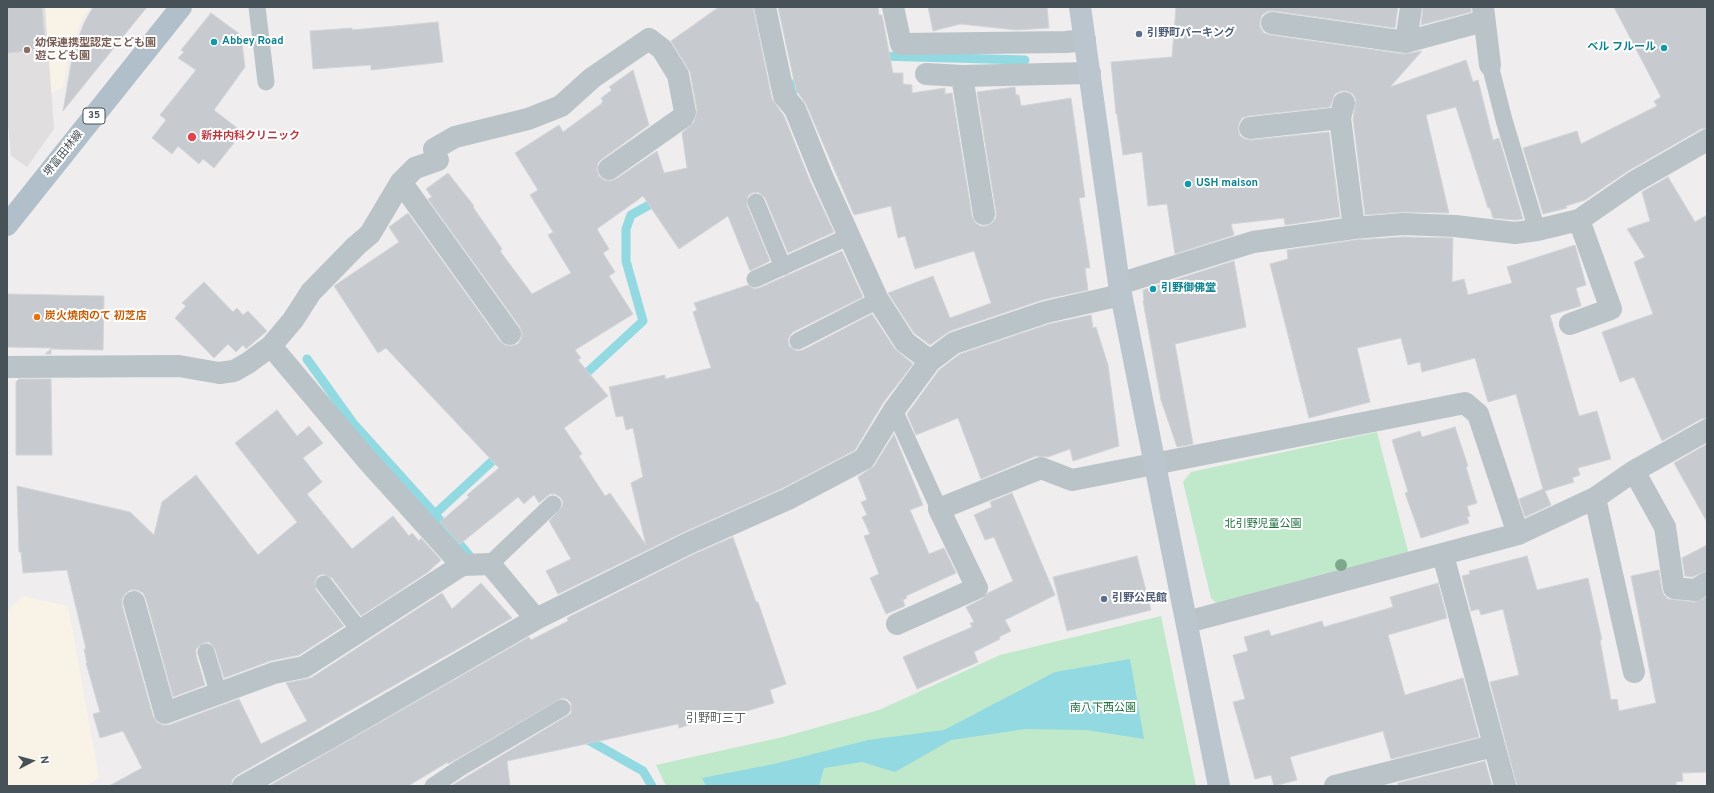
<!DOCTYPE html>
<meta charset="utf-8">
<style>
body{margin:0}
#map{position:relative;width:1714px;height:793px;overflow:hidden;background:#efeded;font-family:Overpass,sans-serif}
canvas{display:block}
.frame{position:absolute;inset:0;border:8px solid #475258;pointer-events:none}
.north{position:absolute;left:12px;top:741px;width:40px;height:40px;-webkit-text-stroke:3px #fff;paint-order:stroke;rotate:84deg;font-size:11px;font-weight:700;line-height:16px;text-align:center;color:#475258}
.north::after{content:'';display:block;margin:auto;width:14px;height:18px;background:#475258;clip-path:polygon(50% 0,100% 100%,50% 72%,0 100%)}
</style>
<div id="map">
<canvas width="1714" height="793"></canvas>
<div class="frame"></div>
<div class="north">N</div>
</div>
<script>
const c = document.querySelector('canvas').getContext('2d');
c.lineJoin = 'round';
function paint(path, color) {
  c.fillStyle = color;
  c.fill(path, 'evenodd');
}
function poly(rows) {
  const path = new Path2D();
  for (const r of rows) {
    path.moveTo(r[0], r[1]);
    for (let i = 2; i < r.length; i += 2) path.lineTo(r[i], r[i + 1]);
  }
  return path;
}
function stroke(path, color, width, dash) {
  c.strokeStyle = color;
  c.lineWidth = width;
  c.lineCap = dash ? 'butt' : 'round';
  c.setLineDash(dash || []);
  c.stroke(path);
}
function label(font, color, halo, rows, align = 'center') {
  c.font = font + ' Overpass,"Noto Sans JP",sans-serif';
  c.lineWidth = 4;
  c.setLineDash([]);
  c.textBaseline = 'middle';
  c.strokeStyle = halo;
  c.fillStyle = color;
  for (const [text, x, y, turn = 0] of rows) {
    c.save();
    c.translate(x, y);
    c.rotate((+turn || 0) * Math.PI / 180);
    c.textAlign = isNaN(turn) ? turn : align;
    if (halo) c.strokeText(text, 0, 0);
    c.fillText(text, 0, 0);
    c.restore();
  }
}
paint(poly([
 [45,7,90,7,82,19,69,53,63,87,51,93],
 [23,596,68,606,99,778,87,786,7,786,7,612]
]), '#f9f2e7');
paint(poly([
 [7,7,45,7,54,129,27,167,11,156,7,114]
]), '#e0dede');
paint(poly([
 [1377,432,1409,555,1223,605,1215,602,1211,598,1183,482,1191,472],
 [1161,616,1196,786,666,786,656,765,783,737,879,710,1000,655]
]), '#c0e9cb');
paint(poly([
 [1130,659,1144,739,1087,730,1026,729,951,740,895,772,862,762,824,768,819,786,706,786,702,778,774,764,868,740,944,730,1055,672]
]), '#92d9e1');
stroke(poly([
 [878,56,1025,60],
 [794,90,799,74],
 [307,359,353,423,435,514],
 [579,380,643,321,626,261,626,229,631,215,660,199],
 [473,560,435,514,501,453],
 [583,737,643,771,652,786]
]), '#92d9e1', 9);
const building = poly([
 [7,7,42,7,46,49,7,53,7,7],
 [93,7,147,7,63,111,73,52,84,23,93,7],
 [719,7,753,7,772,99,784,116,810,181,834,232,788,253,765,198,758,192,752,193,748,196,747,205,770,261,750,271,728,216,679,249,643,196,597,229,609,249,603,253,615,272,609,276,633,314,575,350,581,358,578,360,608,396,564,428,582,454,579,456,605,496,610,493,646,545,631,483,643,477,633,428,626,430,623,416,616,417,609,387,665,375,665,379,711,368,693,312,697,310,694,303,748,285,754,289,759,288,842,251,863,297,793,332,790,335,788,340,789,346,797,351,803,350,872,314,895,349,913,364,883,403,855,450,783,488,684,532,558,594,546,571,571,559,549,521,562,507,563,502,560,497,555,494,550,494,539,503,534,495,524,504,518,497,460,544,440,522,469,497,467,495,499,468,386,348,378,353,334,286,399,242,389,227,408,213,500,341,505,345,511,346,518,344,521,339,522,333,520,327,428,199,432,197,426,189,448,173,474,206,473,207,502,249,500,251,532,294,571,273,548,235,553,232,530,195,538,190,515,153,559,125,563,132,601,104,603,101,601,98,612,90,609,87,633,70,649,125,602,159,598,163,597,170,599,176,604,180,610,181,616,179,657,151,664,173,687,168,682,133,694,122,697,110,690,72,671,41,719,7],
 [778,7,878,7,879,15,882,15,893,73,903,73,903,84,912,85,912,93,945,88,945,94,952,93,972,216,975,222,980,226,986,226,992,223,996,218,996,212,977,92,1015,87,1016,95,1019,95,1021,106,1071,98,1085,197,1079,198,1090,268,1085,268,1088,290,1042,300,950,331,930,345,914,333,888,293,933,276,950,318,991,303,974,251,915,269,905,236,898,238,891,206,854,215,806,104,796,90,778,7],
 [928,7,1047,7,1049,28,1016,30,960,24,933,31,928,7],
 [1176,7,1398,7,1395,28,1274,11,1268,11,1262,15,1260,21,1260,27,1264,33,1270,35,1404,54,1422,51,1390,87,1466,60,1473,82,1478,80,1493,140,1499,138,1523,219,1515,220,1493,218,1490,208,1488,208,1456,107,1426,115,1449,213,1403,212,1365,215,1353,119,1356,100,1353,94,1347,91,1341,91,1335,94,1330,107,1248,116,1242,118,1239,123,1238,129,1240,136,1245,139,1251,140,1329,132,1340,217,1285,225,1284,218,1231,224,1234,235,1175,254,1167,204,1148,206,1142,152,1123,155,1117,114,1116,114,1111,62,1172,57,1176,7],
 [1423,7,1471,7,1471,12,1421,25,1423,7],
 [1614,7,1707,7,1707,128,1701,129,1628,171,1585,200,1566,206,1567,208,1543,214,1523,148,1577,131,1581,144,1657,106,1654,101,1661,97,1614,7],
 [211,13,241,35,245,67,214,110,237,128,228,139,234,143,214,168,203,159,199,164,178,146,172,154,152,138,166,120,160,115,196,70,178,58,184,52,181,50,211,13],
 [438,22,443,62,371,70,371,65,313,69,310,31,352,28,352,30,438,22],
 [1668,177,1695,222,1707,215,1707,418,1701,419,1662,441,1634,377,1620,382,1602,332,1653,314,1634,262,1645,257,1627,229,1650,221,1642,192,1668,177],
 [1403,237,1453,238,1452,282,1464,279,1468,295,1512,283,1507,267,1575,245,1586,285,1576,288,1581,306,1550,315,1579,416,1597,411,1611,459,1578,468,1580,475,1572,478,1574,482,1545,491,1551,505,1525,517,1519,499,1543,489,1516,394,1488,402,1475,358,1422,372,1420,362,1408,365,1401,338,1357,348,1370,402,1309,418,1270,264,1288,259,1287,250,1355,240,1403,237],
 [1234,261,1246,327,1175,344,1193,444,1177,447,1161,400,1143,301,1144,301,1143,290,1234,261],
 [204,282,233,312,237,308,243,315,248,311,267,331,246,349,243,345,236,352,228,344,214,358,175,318,186,306,182,303,204,282],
 [7,294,104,296,103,350,51,349,51,354,45,354,52,348,7,347,7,294],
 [1091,315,1093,328,1096,327,1108,365,1119,446,1073,461,1070,449,1048,457,1036,456,981,479,958,418,916,435,907,414,939,370,960,354,1049,324,1091,315],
 [19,379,51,379,52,455,16,455,16,382,19,379],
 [277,410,297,436,309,426,323,443,303,458,322,482,307,494,352,549,393,516,409,536,412,533,419,541,421,538,441,560,428,572,361,616,332,578,323,574,318,576,315,581,316,590,344,626,299,655,270,661,224,678,215,649,209,642,203,643,196,649,196,655,205,685,173,697,146,599,143,593,137,590,130,590,125,594,122,599,122,605,153,716,157,722,163,725,169,725,239,699,261,744,307,721,286,683,311,678,442,593,452,609,481,583,512,618,237,775,232,780,231,786,109,786,142,768,123,731,100,738,93,714,100,712,86,663,87,663,84,649,86,649,67,570,23,573,21,552,19,552,17,486,130,512,154,535,162,502,196,475,258,555,297,522,235,443,277,410],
 [1455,427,1468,466,1466,467,1477,503,1467,506,1470,516,1467,517,1469,523,1421,538,1405,493,1408,492,1392,440,1420,431,1422,437,1455,427],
 [894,434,923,505,910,510,929,554,944,548,956,573,906,596,907,598,903,600,905,606,886,614,870,578,879,574,864,536,870,534,862,517,867,515,861,502,867,500,858,477,874,466,894,434],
 [1707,444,1707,522,1674,463,1707,444],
 [1012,493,1055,595,1005,620,1011,631,999,637,1000,639,974,652,978,662,917,689,903,657,972,627,970,623,974,622,966,607,982,599,988,593,1013,581,994,537,985,540,974,515,992,507,990,502,1012,493],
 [733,537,756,602,758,602,786,684,770,690,774,703,730,716,729,712,679,728,678,724,507,761,510,786,451,786,567,716,571,713,571,703,567,699,562,698,448,764,448,762,408,786,269,786,529,637,531,640,568,621,567,618,694,554,733,537],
 [1707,545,1707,571,1692,577,1685,576,1682,558,1707,545],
 [1137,556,1151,610,1067,631,1053,577,1137,556],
 [1527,556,1537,590,1588,578,1602,640,1600,640,1611,700,1617,699,1619,711,1656,703,1631,576,1659,570,1662,590,1664,595,1668,599,1694,602,1707,597,1707,772,1682,773,1683,781,1676,782,1676,786,1517,786,1490,682,1519,675,1503,609,1481,615,1479,609,1471,611,1462,576,1470,574,1469,571,1527,556],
 [1438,583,1447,618,1388,635,1405,695,1463,678,1479,737,1391,759,1383,731,1290,757,1297,780,1274,786,1271,775,1255,779,1233,702,1245,699,1233,655,1248,651,1244,637,1269,630,1271,636,1322,621,1324,627,1393,607,1390,597,1438,583],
 [1485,761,1492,786,1398,786,1398,783,1485,761]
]);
paint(building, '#c7cbcf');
stroke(building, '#d2d4d8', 1);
stroke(poly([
 [257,7,266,82],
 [1490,65,1504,120,1537,230],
 [756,202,783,267],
 [755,279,850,236],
 [798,341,878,300],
 [894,410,939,509],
 [490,564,553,504],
 [324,584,360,631],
 [206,652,219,695],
 [433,786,460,768,562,708]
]), '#bac3c8', 17);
stroke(poly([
 [765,7,784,96,795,109,822,176,878,300,905,342,930,361],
 [893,7,901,44,1066,42,1085,40],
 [1483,7,1490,65],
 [1272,23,1406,42,1484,21],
 [1406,42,1411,7],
 [926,74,962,76,1090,73],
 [962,76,984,214],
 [1344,103,1340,118,1354,228],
 [1250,128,1340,118],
 [401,182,510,334],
 [1119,284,1253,242,1354,228,1403,224,1455,226,1515,233,1537,230,1579,220,1634,182,1707,140],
 [1570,324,1611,309,1579,220],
 [7,367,179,366,219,373,234,371,248,363,271,346,293,320,311,292,356,246,370,234,401,182,415,168,438,160,434,149,455,137,528,119,561,106,592,78,649,39,662,49,678,75,685,112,683,117,609,169],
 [1634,471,1707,430],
 [1595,498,1634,672],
 [1443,555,1505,786],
 [462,565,490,564,536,619],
 [134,602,165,713,274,673,304,667,462,565,367,460,271,346],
 [1187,622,1518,534,1595,498,1634,471,1665,527,1674,588,1695,590,1707,583],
 [897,624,977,588,939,509,1041,468,1072,480,1465,403,1478,414,1518,534],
 [243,786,326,740,536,619,689,543,788,499,864,459,894,410,930,361,954,343,1046,312,1121,295],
 [1335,786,1493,746]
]), '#bac3c8', 22);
stroke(poly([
 [1080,7,1119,284,1219,786]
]), '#bbc5cd', 22);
stroke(poly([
 [7,225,181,7]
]), '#b0bfc9', 22);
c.fillStyle = '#7ea88e';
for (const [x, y] of [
 [1341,565]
]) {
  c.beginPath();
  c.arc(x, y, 6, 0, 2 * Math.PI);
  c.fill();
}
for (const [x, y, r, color] of [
 [1139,34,4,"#5c6f8a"],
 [214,42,4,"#0f9aa8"],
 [1664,48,4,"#0f9aa8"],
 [27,50,4,"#8d6e63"],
 [192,137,5,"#e0444e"],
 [1188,184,4,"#0f9aa8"],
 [1153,289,4,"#0f9aa8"],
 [37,317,4,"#e8710a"],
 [1104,599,4,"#5c6f8a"]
]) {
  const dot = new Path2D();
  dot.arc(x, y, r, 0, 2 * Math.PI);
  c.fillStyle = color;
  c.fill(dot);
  stroke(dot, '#fff', 1.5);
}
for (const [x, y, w] of [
 [94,116,22]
]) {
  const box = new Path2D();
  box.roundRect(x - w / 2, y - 8, w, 16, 3);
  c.fillStyle = '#fff';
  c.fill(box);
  stroke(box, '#475258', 1);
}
label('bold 10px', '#475258', null, [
 ["35",94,116]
]);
label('bold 11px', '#4e5e75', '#fff', [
 ["引野町パーキング",1147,34],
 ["引野公民館",1112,599]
], 'left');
label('bold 11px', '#0d838f', '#fff', [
 ["Abbey Road",222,42],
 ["ベル フルール",1656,48,"right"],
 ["USH maison",1196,184],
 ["引野御佛堂",1161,289]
], 'left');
label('bold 11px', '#785e54', '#fff', [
 ["幼保連携型認定こども園",35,44],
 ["遊こども園",35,57]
], 'left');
label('bold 11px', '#be3a42', '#fff', [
 ["新井内科クリニック",201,137]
], 'left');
label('11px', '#475258', '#fff', [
 ["堺富田林線",64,154,-51]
]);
label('bold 11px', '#c56008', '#fff', [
 ["炭火焼肉のて 初芝店",45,317]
], 'left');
label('11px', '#217040', '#fff', [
 ["北引野児童公園",1263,525],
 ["南八下西公園",1103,709]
]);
label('12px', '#5a5e61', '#fff', [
 ["引野町三丁",716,720]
]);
</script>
